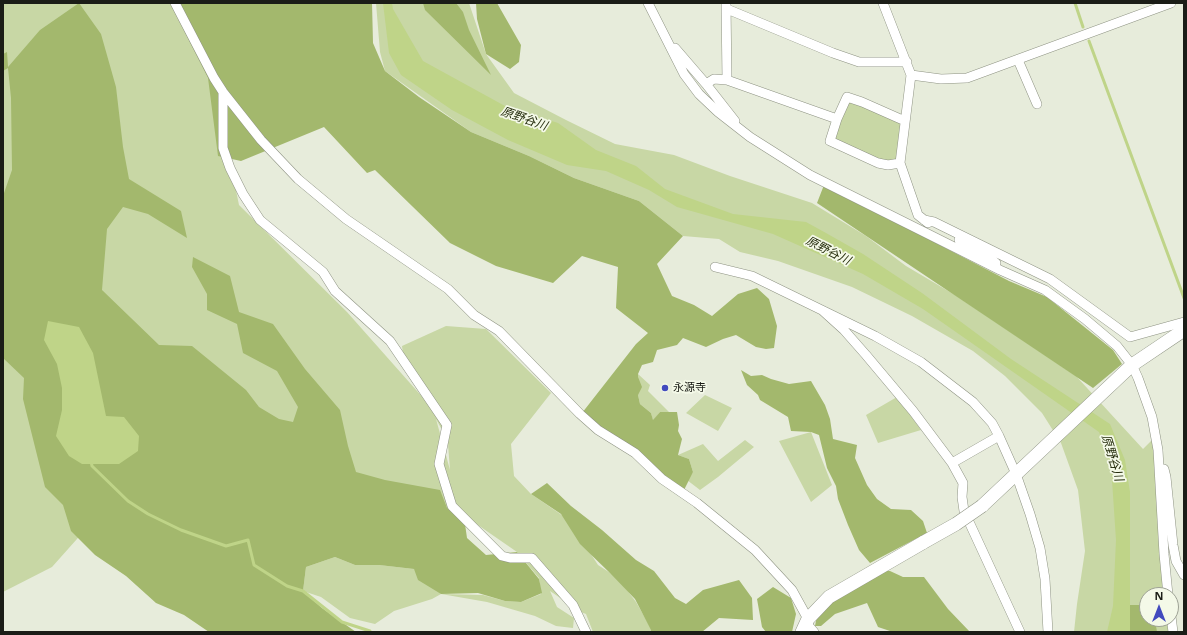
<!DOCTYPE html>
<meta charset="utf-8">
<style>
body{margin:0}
#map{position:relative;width:1187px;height:635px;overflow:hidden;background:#e7ecdb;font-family:"Noto Sans",sans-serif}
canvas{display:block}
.frame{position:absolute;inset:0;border:4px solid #1b1d17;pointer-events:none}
.north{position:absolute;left:1139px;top:587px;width:40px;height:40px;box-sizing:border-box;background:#f4f9e8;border:1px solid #9da194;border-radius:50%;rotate:0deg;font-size:11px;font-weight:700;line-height:16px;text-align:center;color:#1b1d17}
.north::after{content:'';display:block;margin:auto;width:14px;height:18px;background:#424abe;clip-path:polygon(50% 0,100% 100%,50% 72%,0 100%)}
</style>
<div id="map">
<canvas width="1187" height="635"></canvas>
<div class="frame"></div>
<div class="north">N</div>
</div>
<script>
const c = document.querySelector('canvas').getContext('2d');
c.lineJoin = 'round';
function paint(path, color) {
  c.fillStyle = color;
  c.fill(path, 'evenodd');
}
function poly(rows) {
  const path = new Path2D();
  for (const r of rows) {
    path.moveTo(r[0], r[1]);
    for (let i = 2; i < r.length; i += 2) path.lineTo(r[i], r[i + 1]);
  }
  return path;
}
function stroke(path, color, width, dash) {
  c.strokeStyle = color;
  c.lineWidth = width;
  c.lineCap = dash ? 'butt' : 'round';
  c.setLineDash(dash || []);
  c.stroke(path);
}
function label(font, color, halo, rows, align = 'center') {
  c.font = font + ' "Noto Sans","Noto Sans JP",sans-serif';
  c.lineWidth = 3.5;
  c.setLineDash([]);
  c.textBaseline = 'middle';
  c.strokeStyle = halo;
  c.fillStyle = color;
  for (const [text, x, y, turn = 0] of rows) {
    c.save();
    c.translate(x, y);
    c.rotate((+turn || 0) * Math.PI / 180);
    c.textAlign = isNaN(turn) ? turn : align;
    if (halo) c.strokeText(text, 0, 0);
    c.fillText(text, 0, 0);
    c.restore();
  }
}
paint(poly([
 [3,3,178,3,176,15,216,93,239,205,347,312,425,400,404,361,402,346,446,326,486,329,551,393,511,444,514,476,531,494,569,520,598,565,618,578,636,602,652,630,651,632,593,632,586,614,581,612,550,591,557,607,574,618,573,628,556,626,535,616,487,602,441,594,432,599,394,611,375,624,350,618,321,597,303,591,306,567,335,557,355,565,379,565,414,569,441,594,483,595,505,601,521,602,541,594,539,578,517,552,462,514,85,530,52,567,3,592],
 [436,419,441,428,447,431,450,470],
 [376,3,469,3,486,54,514,93,566,120,615,144,674,155,730,176,812,203,866,236,906,266,955,295,1076,376,1143,449,1153,439,1169,595,1147,595,1147,619,1171,619,1174,632,1074,632,1077,604,1085,551,1078,490,1061,443,1042,413,1005,376,973,351,912,316,852,287,778,261,740,252,719,239,683,236,639,201,574,178,529,156,471,132,385,71,380,52],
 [848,99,903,123,897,161,888,162,832,140],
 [638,374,650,385,648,391,669,412,660,412,653,421,651,413,640,404,638,395],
 [705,395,732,408,718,431,686,413],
 [897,397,921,430,878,443,866,415],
 [811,432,832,485,811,502,779,441],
 [745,440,754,447,718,477,700,490,687,480,693,472,689,459,678,455,703,444,718,461]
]), '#c8d7a5');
paint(poly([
 [79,3,101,34,116,87,123,147,129,179,181,211,187,238,148,214,123,207,107,229,102,290,159,345,192,346,246,390,259,407,279,419,293,422,298,407,277,371,243,353,237,324,207,310,207,294,192,267,193,257,230,276,239,312,273,324,305,369,340,410,348,446,356,472,385,480,440,490,447,508,464,517,467,538,486,555,517,552,539,579,542,593,521,602,505,601,478,593,441,594,418,580,414,569,379,565,355,565,335,557,306,567,303,591,322,608,356,632,209,632,184,615,156,603,126,576,95,555,71,531,63,505,45,487,23,399,24,378,3,358,3,196,12,170,11,98,8,68,3,71,3,54,7,52,8,67,40,30],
 [170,3,372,3,373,43,385,71,419,97,471,132,529,156,574,178,639,201,683,236,657,264,672,296,694,305,712,316,738,294,757,288,769,299,777,326,774,348,766,349,756,347,736,335,723,339,706,347,683,338,677,345,657,350,653,362,642,365,638,374,638,377,642,387,638,395,640,404,651,413,653,420,660,412,677,412,679,425,678,431,682,439,678,455,689,459,693,472,683,492,612,435,582,413,636,344,648,333,616,308,618,267,582,256,553,283,496,266,450,243,375,170,367,173,324,127,241,161,218,156,208,78],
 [423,3,456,3,463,12,469,30,491,75,425,10],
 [476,3,497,3,521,45,519,62,510,69,486,54,477,19],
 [824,185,1009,281,1047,297,1113,350,1122,364,1093,388,817,203],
 [741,370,751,376,762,375,771,379,789,384,811,381,825,405,830,419,833,439,857,445,855,458,867,485,877,499,891,509,911,510,923,521,927,533,870,563,859,550,848,525,838,499,836,486,827,468,819,435,811,432,791,431,788,417,760,400,758,395,747,385],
 [547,483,571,506,602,530,636,560,654,571,675,598,686,604,703,590,739,580,752,598,753,620,719,618,702,632,651,632,651,630,635,599,610,573,580,544,561,514,531,494],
 [885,571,890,571,903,577,924,577,948,609,970,632,893,632,878,627,867,603,835,614,821,626,815,626,818,611],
 [773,587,791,598,796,614,792,632,766,632,762,627,757,599],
 [1130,605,1143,605,1147,611,1147,619,1152,619,1156,626,1157,632,1129,632]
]), '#a3b86d');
paint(poly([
 [383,3,392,3,393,9,423,61,505,106,558,123,596,150,636,166,665,189,733,214,806,222,826,233,863,254,922,293,1011,359,1110,424,1125,460,1130,492,1130,632,1107,632,1113,606,1116,540,1111,465,1099,432,923,309,863,274,773,234,677,207,649,190,606,171,567,165,508,140,452,110,401,75,389,53],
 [48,321,79,327,93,353,106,416,124,417,139,436,138,451,119,464,82,464,69,456,56,436,62,410,62,388,57,364,44,340]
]), '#bfd488');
stroke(poly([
 [1075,3,1083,27],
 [1089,41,1184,298],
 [91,461,92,466,128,501,148,514,181,530,226,546,248,540,254,565,287,586,303,591,342,622,370,631,370,632]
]), '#bfd488', 3);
const street = poly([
 [175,3,214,78,223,92,261,140,298,179,346,219,448,289,474,315,499,331,580,414,598,430,635,453,662,479,697,503,755,550,792,590,808,619],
 [648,3,684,74,699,94,718,112,750,137,810,175,1000,270,1045,290,1085,319,1117,346,1132,365,1138,378,1152,417,1158,450,1164,554,1168,595],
 [883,3,911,75,900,163,888,165,878,163,830,141,837,119,847,97,862,102,905,121],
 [726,4,727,80],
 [727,9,833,53,859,62,907,62],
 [675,48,706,84,735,121],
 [1018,60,1037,104],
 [911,75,941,79,967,78,1171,3],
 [706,84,714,79,727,80,837,119],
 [223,92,223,148,230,168,243,194,260,220,323,272,335,291,390,341,447,425,439,464,452,506,502,556,510,558,532,558,573,605,586,632],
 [900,163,918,215,928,223],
 [924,220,934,222,1050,279,1130,337,1184,322],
 [959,240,983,253,996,263],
 [715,267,752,276,875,336,921,362,973,402,992,423,999,436],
 [823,311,844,330,866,355,913,411,952,463,963,483,962,497,964,511,1020,632],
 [952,463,999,436,1016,474,1030,514,1040,548,1045,579,1048,632],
 [1164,469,1166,477,1173,545,1176,561,1184,575],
 [1171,616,1173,632],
 [806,623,814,632]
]);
const secondary = poly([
 [982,506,1132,365,1184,330],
 [802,632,808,619,829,597,924,542]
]);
stroke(street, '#8e9383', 10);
stroke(secondary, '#8e9383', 14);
stroke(street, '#fff', 9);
stroke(secondary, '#fff', 13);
const secondaryBridge = poly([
 [924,542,956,524,982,506]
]);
stroke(secondaryBridge, '#8e9383', 14, []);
stroke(secondaryBridge, '#fff', 13);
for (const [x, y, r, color] of [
 [665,388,4,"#424abe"]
]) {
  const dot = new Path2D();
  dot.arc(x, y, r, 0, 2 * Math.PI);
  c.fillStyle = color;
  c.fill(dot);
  stroke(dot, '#f4f9e8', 1.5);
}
label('11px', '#1b1d17', '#f4f9e8', [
 ["永源寺",673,388]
], 'left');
label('italic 12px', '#252d0d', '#f4f9e8', [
 ["原野谷川",524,119,19],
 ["原野谷川",828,251,27],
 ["原野谷川",1112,458,73]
]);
</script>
